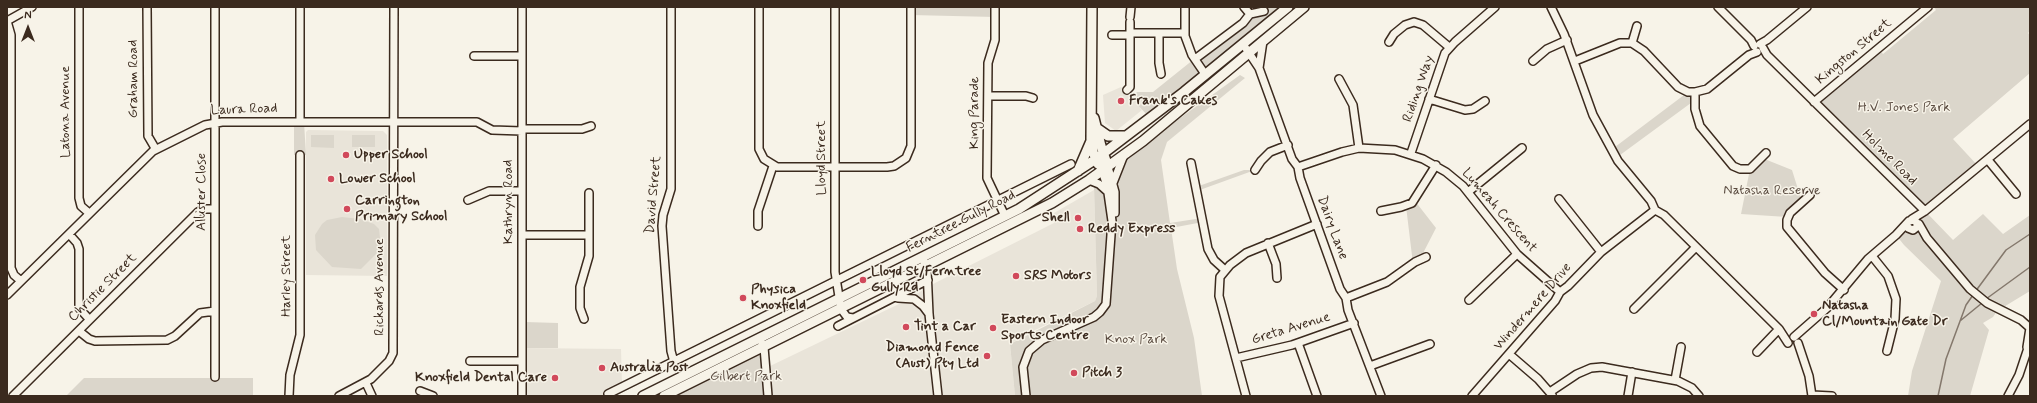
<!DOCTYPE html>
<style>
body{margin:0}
#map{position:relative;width:2037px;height:403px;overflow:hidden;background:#f7f3e8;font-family:Mynerve,sans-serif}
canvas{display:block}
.frame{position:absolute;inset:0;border:8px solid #3b2a1e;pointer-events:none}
.north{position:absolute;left:8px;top:8px;width:40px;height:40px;-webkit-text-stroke:3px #f7f3e8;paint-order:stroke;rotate:0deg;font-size:11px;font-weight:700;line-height:16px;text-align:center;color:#3b2a1e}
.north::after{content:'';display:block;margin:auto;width:14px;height:18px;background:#3b2a1e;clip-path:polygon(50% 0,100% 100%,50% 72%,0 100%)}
</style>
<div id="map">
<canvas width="2037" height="403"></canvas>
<div class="frame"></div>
<div class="north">N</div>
</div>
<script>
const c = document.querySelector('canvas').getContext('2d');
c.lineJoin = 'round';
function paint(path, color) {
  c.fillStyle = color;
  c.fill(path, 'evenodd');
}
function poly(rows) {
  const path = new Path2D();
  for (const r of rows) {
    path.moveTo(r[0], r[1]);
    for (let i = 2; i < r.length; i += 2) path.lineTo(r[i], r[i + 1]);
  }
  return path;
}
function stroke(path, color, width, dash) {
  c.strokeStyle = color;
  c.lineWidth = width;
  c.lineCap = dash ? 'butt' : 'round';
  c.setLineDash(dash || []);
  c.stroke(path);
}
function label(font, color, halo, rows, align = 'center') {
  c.font = font + ' Mynerve,sans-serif';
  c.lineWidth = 3;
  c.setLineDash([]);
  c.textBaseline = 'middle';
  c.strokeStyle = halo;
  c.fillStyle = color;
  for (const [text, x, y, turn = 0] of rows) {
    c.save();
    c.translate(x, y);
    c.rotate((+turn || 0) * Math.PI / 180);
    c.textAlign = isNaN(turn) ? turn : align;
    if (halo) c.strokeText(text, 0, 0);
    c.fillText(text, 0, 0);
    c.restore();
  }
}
paint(poly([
 [1121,87,1142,110,1116,131,1105,123,1103,95],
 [308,130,383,131,387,135,387,276,306,275,306,132],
 [1094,190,1097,296,1095,301,1035,330,1010,344,1015,396,768,396,766,368,901,303,935,283,1054,223,1054,213],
 [522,348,621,349,622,384,613,389,614,396,522,396]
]), '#e9e4d9');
paint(poly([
 [911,7,995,7,995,17,911,15],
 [1265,7,1288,7,1149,117,1131,98,1137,92,1153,92,1249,15,1264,11],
 [1934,7,2030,7,2030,31,2028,33,2030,35,2030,73,1953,139,1979,167,1925,209,1814,102,1878,48,1883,54,1936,10],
 [1240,75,1245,78,1167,142,1161,160,1170,223,1202,218,1203,222,1171,228,1177,269,1194,338,1202,396,1015,396,1010,344,1095,301,1097,296,1094,187,1155,136],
 [1688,92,1695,92,1695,100,1616,158,1611,150],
 [294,122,304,122,306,155,294,155],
 [311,135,334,135,334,148,311,147],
 [352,135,375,135,375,147,352,147],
 [1762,158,1792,170,1802,202,1787,217,1741,214,1750,169],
 [1244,170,1255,170,1197,191,1196,187],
 [1415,201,1436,228,1420,259,1413,264,1406,206],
 [1925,211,1953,240,1983,214,2003,234,2030,215,2030,291,1997,311,1993,317,1983,323,1989,330,1970,396,1908,396,1912,371,1941,281,1904,245,1896,235,1913,230,1926,238,1920,222],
 [342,217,360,219,374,224,379,229,380,238,378,252,361,269,332,267,316,250,315,235,322,224,327,220],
 [525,322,558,323,558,348,525,348],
 [764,347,768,396,665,396],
 [84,378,253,378,253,396,66,396]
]), '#dbd6cb');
stroke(poly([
 [1975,292,2006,250,2030,234],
 [1986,299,2030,267],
 [1960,321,1982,303],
 [1938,396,1946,359,1966,305,1973,295]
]), '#84786c', 1.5);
const minor = poly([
 [79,7,79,198,81,206,89,213],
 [147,7,148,136,155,148],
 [300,7,300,122],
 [671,7,671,189,663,215,662,226,671,351,674,362],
 [759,7,759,149,764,159,777,167,887,167,894,166,906,158,911,146,911,7],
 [835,7,835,272,841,309,847,317,853,318],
 [995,7,995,40,988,63,987,178,1005,216],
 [1185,7,1185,36,1192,55,1205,74],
 [1244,7,1250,14],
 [1551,7,1564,34,1593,115,1618,161,1651,201,1655,210,1664,215,1779,329,1788,343],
 [1718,7,1751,40,1754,46],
 [1130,17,1131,7],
 [7,21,11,35,11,268,14,275,21,281],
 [7,21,32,7],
 [1130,33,1184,33],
 [1159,33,1159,63,1161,74],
 [1112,35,1130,35],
 [1389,42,1394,34,1405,25,1414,22,1423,25,1449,47],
 [1632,43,1637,26],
 [1243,44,1259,68,1292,159,1298,167,1300,178,1340,289,1346,298,1348,310,1381,396],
 [1760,44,1767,40,1807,7],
 [1763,48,1767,55,1925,211],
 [474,56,522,56],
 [1195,59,1243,23,1250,14,1264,11],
 [1533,61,1547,49,1567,40],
 [1575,61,1620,43,1632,43,1644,51,1678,87,1688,92,1695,92,1707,89,1749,55,1757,52],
 [1259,68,1263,41],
 [1339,79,1353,105,1359,148],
 [1127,90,1130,87,1130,22],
 [1695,92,1695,109,1700,126,1733,166,1740,169,1750,169,1766,153],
 [988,96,1026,96,1033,98],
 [1429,99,1465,110,1473,109,1485,101],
 [1814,102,1928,7],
 [522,129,582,129,591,126],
 [1411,153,1445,53,1455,42,1495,7],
 [1988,160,2016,194],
 [1191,163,1208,249,1214,260,1225,270],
 [1108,167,1115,192,1115,213],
 [1298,167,1342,152,1359,148,1395,150,1423,159,1446,172,1463,186,1517,254,1560,292],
 [1255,170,1261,161,1270,152,1288,145],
 [1089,180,1099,184,1109,193],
 [1113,183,1124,155],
 [1468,192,1522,148],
 [1810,195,1790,213,1787,220,1787,227,1825,273,1844,290],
 [1559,199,1601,252],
 [468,200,489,191,522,191],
 [1381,211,1401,207,1412,203,1436,165],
 [1912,219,1925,211,2030,124],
 [1919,224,1927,238,1970,289,1987,303,2021,320,2030,328],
 [758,226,758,211,773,166],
 [69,234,77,243,79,249,79,308,89,319],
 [522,235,589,235],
 [1268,243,1276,264,1277,278],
 [1872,256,1888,276,1896,299,1895,319,1887,351],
 [924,261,927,269,929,314,938,396],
 [7,295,153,151,205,125,222,122,477,122,492,130,522,131],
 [898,298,914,299,923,306,929,314],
 [1346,298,1387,282,1415,262,1426,257],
 [1469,300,1517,254],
 [1634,309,1696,247],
 [584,319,580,308,580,287,589,256,589,193],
 [838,326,928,280],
 [79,331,89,339,95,341,167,340,175,336,200,313,215,311],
 [1794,337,1827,308,1868,259,1896,235,1909,221,1915,220,1918,226,1913,230,1908,228,1907,224],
 [762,343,764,347,768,396],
 [1298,343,1317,396],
 [1798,343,1809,376,1812,396],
 [2027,347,2030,328],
 [1757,352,1779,329],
 [1509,354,1538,379,1552,395],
 [1236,358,1292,345,1354,323],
 [470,361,522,361],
 [1370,366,1430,344],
 [215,377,215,7],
 [1675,380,1681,347],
 [366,383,372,396],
 [420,391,433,396],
 [1550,392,1577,374,1591,368,1602,367,1678,381,1692,388,1699,396],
 [608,394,1071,164],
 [1812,395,1832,396],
 [13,396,198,212,203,209,215,209],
 [289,396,290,375,300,335,300,155],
 [339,396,371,379,389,361,393,353,394,7],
 [522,396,522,7],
 [1026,396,1023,367,1029,351,1042,340,1094,317,1100,312,1106,304,1112,221,1107,186,1102,171],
 [1246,396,1219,296,1220,277,1230,265,1246,253,1317,224],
 [1472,396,1555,301,1560,292,1568,286,1601,252,1655,210],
 [1628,396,1632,372],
 [2008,396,2019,375,2030,342]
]);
const major = poly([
 [1092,7,1091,139,1093,152,1098,164],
 [1094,118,1101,146,1108,167],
 [1098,129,1108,136,1125,136],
 [1078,171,1091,141],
 [643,396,1019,209,1096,159,1184,92,1288,7],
 [664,396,1052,203,1089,180,1143,141,1304,7]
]);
stroke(minor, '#3b2a1e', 10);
stroke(major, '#3b2a1e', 12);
stroke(minor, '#f7f3e8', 7);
stroke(major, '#f7f3e8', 9);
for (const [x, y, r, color] of [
 [1121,101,4,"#d1495b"],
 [346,155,4,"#d1495b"],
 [331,179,4,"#d1495b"],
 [347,209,4,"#d1495b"],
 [1078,218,4,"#d1495b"],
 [1080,229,4,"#d1495b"],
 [1016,276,4,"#d1495b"],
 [863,280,4,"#d1495b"],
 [743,298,4,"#d1495b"],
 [1814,314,4,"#d1495b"],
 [906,327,4,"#d1495b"],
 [993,328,4,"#d1495b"],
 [987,356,4,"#d1495b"],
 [602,368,4,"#d1495b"],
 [1074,373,4,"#d1495b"],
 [555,378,4,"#d1495b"]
]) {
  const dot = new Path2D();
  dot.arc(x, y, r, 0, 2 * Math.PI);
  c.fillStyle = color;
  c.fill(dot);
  stroke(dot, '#f7f3e8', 1.5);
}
label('14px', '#3b2a1e', '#f7f3e8', [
 ["Kingston Street",1854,52,-40],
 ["Graham Road",134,79,-90],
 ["Riding Way",1419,89,-71],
 ["Laura Road",244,110,-2],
 ["Latona Avenue",66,112,-90],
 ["King Parade",975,113,-90],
 ["Lloyd Street",822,158,-90],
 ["Holme Road",1889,158,45],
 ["Allister Close",202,192,-90],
 ["David Street",654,195,-85],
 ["Kathryn Road",509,202,-90],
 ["Lumeah Crescent",1499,211,49],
 ["Ferntree Gully Road",961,222,-27],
 ["Dairy Lane",1332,228,70],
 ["Harley Street",287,276,-90],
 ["Rickards Avenue",380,287,-90],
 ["Christie Street",103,288,-45],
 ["Windermere Drive",1533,307,-49],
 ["Greta Avenue",1291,329,-17]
]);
label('bold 14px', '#3b2a1e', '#f7f3e8', [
 ["Frank's Cakes",1129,101],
 ["Upper School",354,155],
 ["Lower School",339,179],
 ["Carrington",355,201],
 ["Primary School",355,217],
 ["Shell",1070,218,"right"],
 ["Reddy Express",1088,229],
 ["Lloyd St/Ferntree",871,272],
 ["Gully Rd",871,288],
 ["SRS Motors",1024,276],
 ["Physica",751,290],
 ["Knoxfield",751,306],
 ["Natasha",1822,306],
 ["Cl/Mountain Gate Dr",1822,322],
 ["Eastern Indoor",1001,320],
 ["Sports Centre",1001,336],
 ["Tint a Car",914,327],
 ["Diamond Fence",979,348,"right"],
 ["(Aust) Pty Ltd",979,364,"right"],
 ["Australia Post",610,368],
 ["Pitch 3",1082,373],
 ["Knoxfield Dental Care",547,378,"right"]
], 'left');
label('14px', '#5b4c41', '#f7f3e8', [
 ["H.V. Jones Park",1904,108],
 ["Natasha Reserve",1772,191],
 ["Knox Park",1136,340],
 ["Gilbert Park",746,377]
]);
</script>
